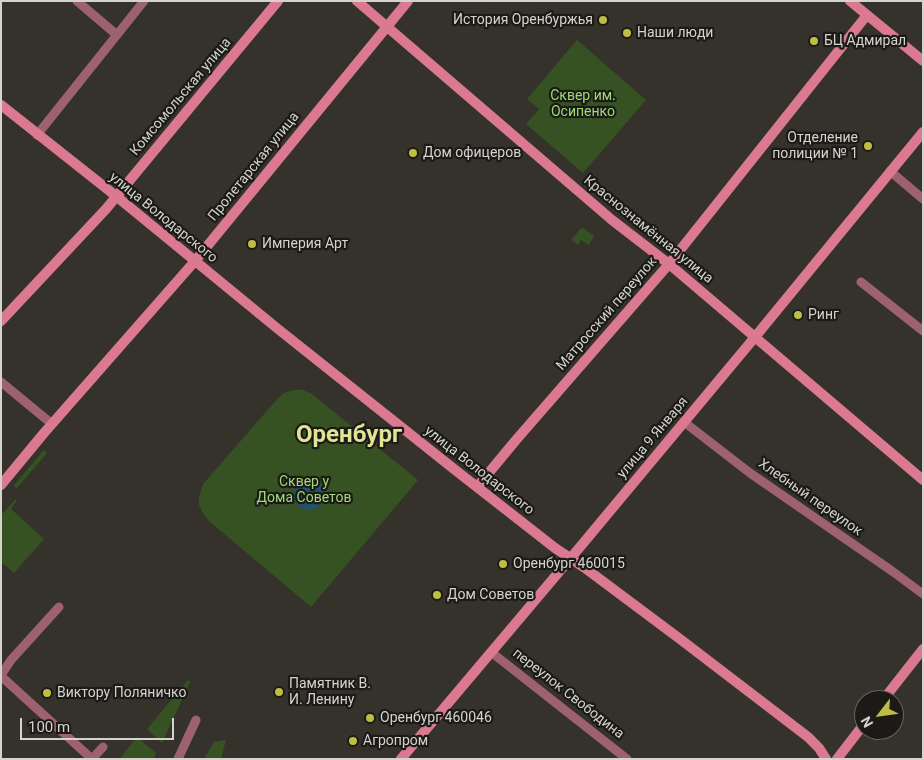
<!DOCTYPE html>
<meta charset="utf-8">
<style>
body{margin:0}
#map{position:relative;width:924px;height:760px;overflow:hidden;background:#34322b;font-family:Roboto,sans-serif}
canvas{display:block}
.frame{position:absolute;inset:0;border:2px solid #d4d3ce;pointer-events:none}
.north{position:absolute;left:854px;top:690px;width:50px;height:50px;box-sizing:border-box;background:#1b1a17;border:1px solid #656460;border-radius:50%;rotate:240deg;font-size:14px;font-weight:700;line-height:20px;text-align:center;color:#d4d3ce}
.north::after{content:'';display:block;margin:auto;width:18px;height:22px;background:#bdbf43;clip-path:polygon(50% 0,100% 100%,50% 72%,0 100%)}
.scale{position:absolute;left:20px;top:718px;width:154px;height:22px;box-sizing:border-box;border:2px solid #d4d3ce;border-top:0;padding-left:6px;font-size:15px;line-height:18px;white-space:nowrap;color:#d4d3ce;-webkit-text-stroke:4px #1b1a17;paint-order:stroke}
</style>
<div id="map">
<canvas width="924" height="760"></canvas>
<div class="frame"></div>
<div class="north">N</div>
<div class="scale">100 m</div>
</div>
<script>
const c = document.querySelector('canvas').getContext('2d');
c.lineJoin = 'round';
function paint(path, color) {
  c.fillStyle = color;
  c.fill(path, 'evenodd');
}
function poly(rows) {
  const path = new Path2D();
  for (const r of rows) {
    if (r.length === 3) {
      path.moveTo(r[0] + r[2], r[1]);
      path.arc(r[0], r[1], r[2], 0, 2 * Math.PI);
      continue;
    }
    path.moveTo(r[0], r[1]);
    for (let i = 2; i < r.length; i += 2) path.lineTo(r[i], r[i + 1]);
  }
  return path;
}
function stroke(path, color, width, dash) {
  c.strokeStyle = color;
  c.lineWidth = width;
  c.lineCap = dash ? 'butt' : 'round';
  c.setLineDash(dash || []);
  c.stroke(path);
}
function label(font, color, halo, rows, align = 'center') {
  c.font = font + ' Roboto,sans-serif';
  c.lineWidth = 4.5;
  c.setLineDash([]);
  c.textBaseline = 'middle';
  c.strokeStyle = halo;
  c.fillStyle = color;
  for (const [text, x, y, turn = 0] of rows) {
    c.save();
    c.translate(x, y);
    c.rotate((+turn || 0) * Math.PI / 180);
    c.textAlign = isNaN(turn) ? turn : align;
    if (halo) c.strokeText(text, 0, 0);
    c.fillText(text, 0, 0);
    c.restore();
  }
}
paint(poly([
 [577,40,646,100,583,173,526,124,539,109,527,99],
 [582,227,594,236,589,245,581,240,578,245,571,240],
 [295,390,303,390,312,394,418,480,311,607,208,520,202,512,199,505,199,497,203,484,279,397,284,393],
 [44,450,47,453,16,489,14,485],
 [16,499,17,500,11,509,44,539,14,573,1,562,1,515],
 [188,680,190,682,162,743,147,729],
 [137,737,156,753,154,759,123,759,121,757],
 [226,740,221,759,204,759,214,742]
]), '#365223');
paint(poly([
 [309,495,15]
]), '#1e536f');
stroke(poly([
 [77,1,117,35],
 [37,135,144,1],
 [890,171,923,199],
 [861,282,923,331],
 [1,382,52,424],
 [684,422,750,473,892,571,923,594],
 [491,652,627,759],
 [1,675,11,660,59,607],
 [1,676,92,759],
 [92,759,103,747],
 [178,759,196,720]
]), '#9e616e', 9);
stroke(poly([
 [357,1,612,220,669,264,923,480],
 [850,1,923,61],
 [1,105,116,196,278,329,454,469,555,548,585,568,680,639,808,737,819,748,826,759],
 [1,321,106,209,278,1],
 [1,485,44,433,195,261,408,1],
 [477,487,516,440,669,264,867,15],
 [883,700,923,649],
 [401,759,580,547,755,337,923,132],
 [837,759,864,724]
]), '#da798f', 10);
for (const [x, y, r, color] of [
 [603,20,5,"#bdbf43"],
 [627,33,5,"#bdbf43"],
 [814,41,5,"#bdbf43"],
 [868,146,5,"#bdbf43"],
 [413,153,5,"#bdbf43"],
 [252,244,5,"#bdbf43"],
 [798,315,5,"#bdbf43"],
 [503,564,5,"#bdbf43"],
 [437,595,5,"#bdbf43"],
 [279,692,5,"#bdbf43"],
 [47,693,5,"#bdbf43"],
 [370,718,5,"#bdbf43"],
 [353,741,5,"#bdbf43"]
]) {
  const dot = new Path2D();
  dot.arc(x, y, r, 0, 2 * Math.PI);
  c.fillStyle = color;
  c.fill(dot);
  stroke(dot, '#1b1a17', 2);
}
label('14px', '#d4d3ce', '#1b1a17', [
 ["История Оренбуржья",593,20,"right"],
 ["Наши люди",637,33],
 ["БЦ Адмирал",824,41],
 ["Отделение",858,138,"right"],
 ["полиции № 1",858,154,"right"],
 ["Дом офицеров",423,153],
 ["Империя Арт",262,244],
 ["Ринг",808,315],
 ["Оренбург 460015",513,564],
 ["Дом Советов",447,595],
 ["Памятник В.",289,684],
 ["И. Ленину",289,700],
 ["Виктору Поляничко",57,693],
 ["Оренбург 460046",380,718],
 ["Агропром",363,741]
], 'left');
label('14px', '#9ddc74', '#1b1a17', [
 ["Сквер им.",583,96],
 ["Осипенко",583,112],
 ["Сквер у",304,482],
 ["Дома Советов",304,498]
]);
label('14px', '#d4d3ce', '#1b1a17', [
 ["Комсомольская улица",181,97,-50],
 ["Пролетарская улица",254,167,-51],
 ["улица Володарского",163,218,39],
 ["Краснознамённая улица",648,230,39],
 ["Матросский переулок",607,314,-49],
 ["улица 9 Января",653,438,-50],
 ["улица Володарского",479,471,38],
 ["Хлебный переулок",810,498,35],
 ["переулок Свободина",568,694,38]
]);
label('bold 24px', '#e1e495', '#1b1a17', [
 ["Оренбург",349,436]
]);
</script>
